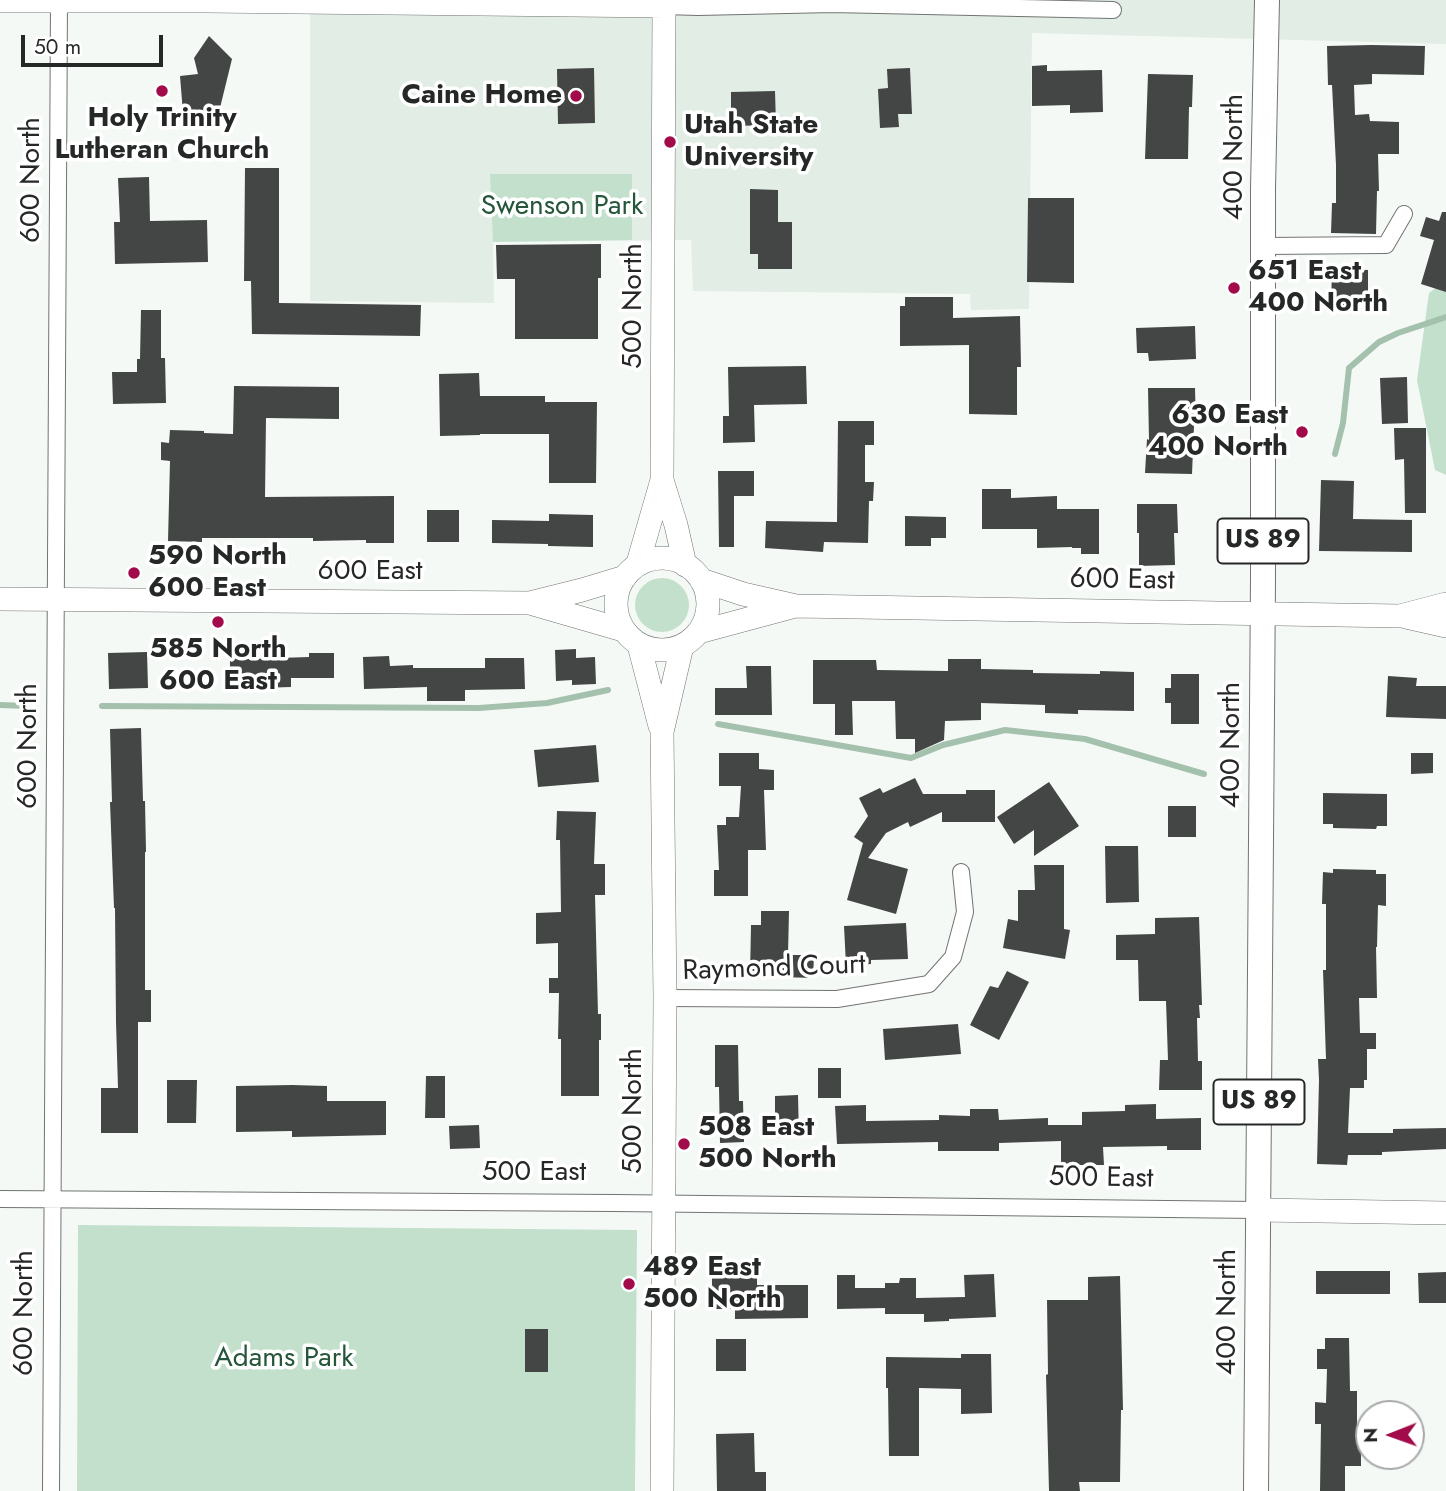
<!DOCTYPE html>
<style>
body{margin:0}
#map{position:relative;width:1446px;height:1491px;overflow:hidden;background:#f5f9f6;font-family:Jost,sans-serif}
canvas{display:block}
.north{position:absolute;left:1355px;top:1400px;width:70px;height:70px;box-sizing:border-box;background:#fff;border:2px solid #a8a9a9;border-radius:50%;rotate:269deg;font-size:19px;font-weight:700;line-height:28px;text-align:center;color:#262727}
.north::after{content:'';display:block;margin:auto;width:24px;height:32px;background:#a20a49;clip-path:polygon(50% 0,100% 100%,50% 72%,0 100%)}
.scale{position:absolute;left:21px;top:35px;width:142px;height:32px;box-sizing:border-box;border:4px solid #262727;border-top:0;padding-left:9px;font-size:21px;line-height:24px;white-space:nowrap;color:#262727;-webkit-text-stroke:5px #fff;paint-order:stroke}
</style>
<div id="map">
<canvas width="1446" height="1491"></canvas>
<div class="north">N</div>
<div class="scale">50 m</div>
</div>
<script>
const c = document.querySelector('canvas').getContext('2d');
c.lineJoin = 'round';
function paint(path, color) {
  c.fillStyle = color;
  c.fill(path, 'evenodd');
}
function poly(rows) {
  const path = new Path2D();
  for (const r of rows) {
    if (r.length === 3) {
      path.moveTo(r[0] + r[2], r[1]);
      path.arc(r[0], r[1], r[2], 0, 2 * Math.PI);
      continue;
    }
    path.moveTo(r[0], r[1]);
    for (let i = 2; i < r.length; i += 2) path.lineTo(r[i], r[i + 1]);
  }
  return path;
}
function stroke(path, color, width, dash) {
  c.strokeStyle = color;
  c.lineWidth = width;
  c.lineCap = dash ? 'butt' : 'round';
  c.setLineDash(dash || []);
  c.stroke(path);
}
function label(font, color, halo, rows, align = 'center') {
  c.font = font + ' Jost,sans-serif';
  c.lineWidth = 7;
  c.setLineDash([]);
  c.textBaseline = 'middle';
  c.strokeStyle = halo;
  c.fillStyle = color;
  for (const [text, x, y, turn = 0] of rows) {
    c.save();
    c.translate(x, y);
    c.rotate((+turn || 0) * Math.PI / 180);
    c.textAlign = isNaN(turn) ? turn : align;
    if (halo) c.strokeText(text, 0, 0);
    c.fillText(text, 0, 0);
    c.restore();
  }
}
paint(poly([
 [310,0,1446,0,1446,44,1032,33,1029,309,971,310,970,294,693,291,691,240,493,242,494,303,310,301]
]), '#e2ede5');
paint(poly([
 [490,174,632,174,632,240,493,242],
 [1446,280,1446,475,1435,470,1417,380,1429,293],
 [662,605,27],
 [78,1225,637,1230,635,1491,77,1491]
]), '#c3e0cc');
stroke(poly([
 [1335,454,1343,423,1349,368,1379,342,1398,333,1446,317],
 [0,705,26,706],
 [102,706,479,708,547,703,608,690],
 [718,724,911,758,943,745,1005,730,1085,739,1204,774]
]), '#a4c1ae', 6);
paint(poly([
 [209,36,232,59,218,116,183,113,180,76,198,74,194,58],
 [1371,45,1425,46,1424,75,1372,74,1372,84,1354,85,1355,115,1369,114,1370,121,1399,122,1399,154,1378,154,1379,191,1377,191,1376,234,1331,233,1332,203,1336,203,1336,165,1332,85,1328,85,1327,46],
 [1047,65,1047,71,1102,70,1103,112,1070,113,1070,105,1032,106,1032,66],
 [594,68,595,123,558,124,557,69],
 [910,68,912,114,898,114,899,127,880,128,878,89,888,88,887,69],
 [1148,74,1193,75,1192,107,1189,107,1188,159,1145,159],
 [775,91,776,125,731,126,731,92],
 [245,168,279,168,279,303,421,305,420,336,252,334,251,281,244,281],
 [149,177,150,221,207,220,208,262,115,264,114,222,120,222,118,178],
 [750,189,778,190,778,222,792,222,792,269,758,269,758,254,750,254],
 [1028,198,1074,198,1074,283,1027,282],
 [1442,212,1446,212,1446,292,1421,284,1434,240,1420,236,1426,217,1439,221],
 [601,244,601,278,598,278,598,339,515,339,515,279,497,279,496,245],
 [1332,269,1368,270,1368,296,1358,296,1358,308,1331,307],
 [905,297,953,297,953,318,1020,316,1021,367,1017,367,1017,415,969,414,969,345,900,346,900,306,905,306],
 [141,310,161,310,161,358,165,358,166,403,113,404,112,372,137,372,137,359,140,359],
 [1195,326,1196,359,1149,361,1148,353,1137,353,1136,328],
 [806,366,807,404,754,405,755,442,723,443,723,416,729,416,728,367],
 [479,373,480,396,545,396,545,402,597,402,596,483,549,483,549,434,480,434,480,435,440,436,439,374],
 [1407,377,1408,423,1382,424,1380,378],
 [234,386,339,387,339,419,266,418,265,497,394,496,394,543,366,543,366,540,313,541,313,538,202,538,202,542,168,541,170,461,161,460,161,442,169,443,170,430,204,431,204,433,233,434],
 [1148,388,1195,388,1196,426,1194,426,1192,474,1145,473,1147,439,1149,440],
 [838,421,874,421,874,445,865,445,865,482,874,482,873,501,869,501,868,543,824,542,823,552,765,548,766,521,837,522],
 [1394,428,1426,428,1426,513,1405,513,1404,459,1395,460],
 [718,471,754,471,754,496,734,496,734,547,719,547],
 [1321,480,1354,481,1353,519,1412,520,1412,552,1319,551],
 [982,489,1011,489,1011,498,1057,496,1057,509,1099,509,1099,554,1081,554,1081,548,1072,548,1072,547,1037,548,1037,529,982,529],
 [1137,504,1177,504,1178,533,1174,533,1175,565,1139,566,1139,533,1137,533],
 [427,510,459,510,459,542,427,542],
 [549,514,593,515,593,547,548,546,548,544,492,543,492,520,549,521],
 [905,516,946,517,946,538,931,538,931,546,905,546],
 [576,649,576,658,595,657,596,684,572,685,572,680,556,681,555,650],
 [147,652,148,688,109,689,108,653],
 [309,653,334,653,334,678,291,678,291,687,259,688,259,677,230,677,230,658,248,659,309,657],
 [389,656,390,666,413,665,413,668,485,668,485,658,524,658,525,689,465,690,465,701,427,701,427,687,364,689,363,657],
 [948,659,981,659,981,669,1033,670,1033,673,1100,674,1100,671,1134,672,1134,711,1078,710,1078,714,1045,713,1045,705,981,703,981,720,945,721,944,740,915,753,915,739,896,739,895,701,852,701,853,735,835,735,835,704,813,704,813,660,876,660,877,670,948,671],
 [746,666,771,666,772,715,715,715,715,688,747,688],
 [1171,674,1199,674,1199,724,1171,724,1171,703,1165,703,1165,688,1171,688],
 [1388,676,1417,678,1416,686,1446,686,1446,719,1386,717],
 [141,728,143,801,145,801,146,852,145,852,145,990,151,990,151,1022,138,1022,138,1133,101,1133,101,1088,118,1088,116,1022,115,908,114,908,110,802,112,802,110,729],
 [596,745,599,782,538,787,534,750],
 [719,753,759,753,759,769,774,770,774,790,764,790,766,850,748,850,748,896,714,896,714,870,719,870,717,825,726,825,726,817,739,817,741,786,719,786],
 [1411,753,1433,753,1433,773,1411,774],
 [915,778,923,794,966,794,966,790,995,790,995,822,942,822,942,812,910,827,908,822,886,833,868,858,908,869,896,914,847,900,863,843,854,837,868,816,859,798,880,788,883,793],
 [1049,782,1079,826,1034,856,1034,830,1014,844,997,817],
 [1323,793,1387,794,1387,826,1377,826,1376,829,1333,828,1333,824,1323,824],
 [1168,806,1196,806,1196,837,1168,837],
 [557,811,596,812,594,864,605,864,605,895,595,895,598,1014,601,1014,601,1040,599,1040,599,1096,561,1096,561,1039,558,1039,559,993,549,993,549,978,558,978,558,943,536,944,536,913,561,912,560,840,556,840],
 [1105,846,1138,846,1139,902,1106,903],
 [1034,865,1064,865,1064,929,1070,930,1065,959,1003,948,1008,919,1018,921,1018,890,1035,890],
 [1333,869,1376,870,1376,874,1386,874,1386,906,1378,905,1377,947,1376,947,1377,998,1359,998,1360,1033,1376,1033,1376,1049,1367,1049,1367,1080,1364,1080,1364,1088,1350,1088,1348,1133,1393,1133,1393,1129,1446,1128,1446,1149,1382,1152,1382,1155,1348,1155,1347,1165,1317,1164,1319,1080,1318,1059,1326,1059,1323,970,1326,970,1326,904,1322,904,1323,872,1333,873],
 [761,911,789,911,788,955,814,955,813,978,750,976,751,925,761,925],
 [1199,917,1202,1005,1199,1005,1200,1018,1197,1018,1198,1061,1202,1061,1202,1090,1159,1090,1160,1060,1168,1060,1166,1001,1139,1001,1138,960,1116,960,1116,935,1155,934,1155,918],
 [906,923,908,959,871,960,871,964,846,965,844,926],
 [1007,971,1029,982,999,1040,970,1025,990,986,998,988],
 [958,1024,961,1054,885,1060,883,1029],
 [715,1045,738,1045,739,1101,743,1101,744,1142,720,1143,719,1087,715,1087],
 [818,1068,841,1068,841,1098,818,1098],
 [426,1076,445,1076,445,1118,425,1118],
 [167,1080,197,1080,196,1123,167,1123],
 [292,1085,327,1086,327,1101,386,1101,386,1135,292,1137,292,1131,236,1132,236,1086],
 [798,1095,799,1137,775,1138,775,1096],
 [1156,1104,1156,1119,1201,1118,1201,1150,1167,1150,1167,1146,1103,1147,1104,1165,1061,1165,1061,1141,999,1143,999,1151,938,1151,938,1142,837,1144,835,1106,866,1105,866,1121,939,1120,939,1115,970,1116,970,1109,998,1109,999,1120,1048,1118,1048,1125,1082,1125,1082,1112,1125,1111,1125,1105],
 [479,1125,480,1148,450,1149,449,1126],
 [712,1266,757,1266,757,1285,808,1285,808,1318,735,1319,735,1309,712,1309],
 [1316,1271,1390,1271,1390,1294,1316,1294],
 [1446,1272,1446,1303,1419,1303,1418,1273],
 [994,1274,996,1317,949,1319,949,1321,924,1322,924,1314,885,1314,885,1308,837,1309,837,1275,855,1275,855,1288,885,1288,885,1283,899,1283,900,1278,916,1278,916,1298,965,1297,964,1275],
 [1120,1276,1123,1410,1121,1410,1120,1482,1079,1482,1080,1491,1049,1491,1046,1375,1048,1374,1047,1300,1088,1300,1088,1277],
 [525,1329,548,1329,548,1372,525,1372],
 [1325,1338,1349,1338,1350,1391,1357,1391,1357,1443,1361,1443,1361,1466,1345,1466,1345,1491,1320,1491,1321,1424,1315,1424,1315,1402,1326,1403,1327,1369,1317,1369,1317,1349,1325,1349],
 [716,1339,746,1339,746,1371,716,1371],
 [961,1354,991,1354,992,1413,961,1414,961,1389,919,1388,919,1456,889,1456,888,1388,886,1388,886,1357,961,1358],
 [754,1433,755,1472,766,1472,766,1491,717,1491,716,1434]
]), '#434644');
const street = poly([
 [664,6,698,7,832,4,1113,10],
 [1264,246,1386,245,1404,214],
 [665,998,837,999,929,984,953,957,965,912,961,872],
 [0,1199,614,1203,1259,1210],
 [51,1491,59,2]
]);
const secondary = poly([
 [0,1,207,1,664,6,662,480,638,563],
 [662,480,676,525,685,565],
 [662,604,46],
 [701,580,743,594,796,606,1400,616,1446,604],
 [0,599,530,603,582,590,625,577],
 [533,604,623,630],
 [1406,617,1446,626],
 [699,632,792,607],
 [639,645,660,726],
 [1259,1210,1446,1213],
 [662,1491,665,998,662,732,682,646]
]);
const primary = poly([
 [1256,1491,1263,579,1263,189,1267,0]
]);
stroke(street, '#717472', 18);
stroke(secondary, '#717472', 24);
stroke(primary, '#717472', 26);
stroke(street, '#fff', 16);
stroke(secondary, '#fff', 23);
stroke(primary, '#fff', 24);
for (const [x, y, r, color] of [
 [162,91,7,"#a20a49"],
 [576,96,7,"#a20a49"],
 [670,142,7,"#a20a49"],
 [1234,288,7,"#a20a49"],
 [1302,432,7,"#a20a49"],
 [134,573,7,"#a20a49"],
 [218,622,7,"#a20a49"],
 [684,1144,7,"#a20a49"],
 [629,1284,7,"#a20a49"]
]) {
  const dot = new Path2D();
  dot.arc(x, y, r, 0, 2 * Math.PI);
  c.fillStyle = color;
  c.fill(dot);
  stroke(dot, '#fff', 2.5);
}
for (const [x, y, w] of [
 [1263,541,91],
 [1259,1102,91]
]) {
  const box = new Path2D();
  box.roundRect(x - w / 2, y - 22.5, w, 45, 5);
  c.fillStyle = '#fff';
  c.fill(box);
  stroke(box, '#262727', 2);
}
label('bold 26px', '#262727', null, [
 ["US 89",1263,541],
 ["US 89",1259,1102]
]);
label('bold 28px', '#262727', '#fff', [
 ["Caine Home",562,96,"right"],
 ["Holy Trinity",162,119,"center"],
 ["Lutheran Church",162,151,"center"],
 ["Utah State",684,126],
 ["University",684,158],
 ["651 East",1248,272],
 ["400 North",1248,304],
 ["630 East",1288,416,"right"],
 ["400 North",1288,448,"right"],
 ["590 North",148,557],
 ["600 East",148,589],
 ["585 North",218,650,"center"],
 ["600 East",218,682,"center"],
 ["508 East",698,1128],
 ["500 North",698,1160],
 ["489 East",643,1268],
 ["500 North",643,1300]
], 'left');
label('28px', '#262727', '#fff', [
 ["400 North",1235,157,-90],
 ["600 North",32,180,-90],
 ["500 North",634,306,-90],
 ["600 East",370,572],
 ["600 East",1122,581,1],
 ["400 North",1232,745,-90],
 ["600 North",29,746,-90],
 ["Raymond Court",774,969,-2],
 ["500 North",634,1111,-90],
 ["500 East",534,1173],
 ["500 East",1101,1179,1],
 ["400 North",1228,1312,-90],
 ["600 North",25,1313,-90]
]);
label('28px', '#26563a', '#fff', [
 ["Swenson Park",562,207],
 ["Adams Park",284,1359]
]);
</script>
